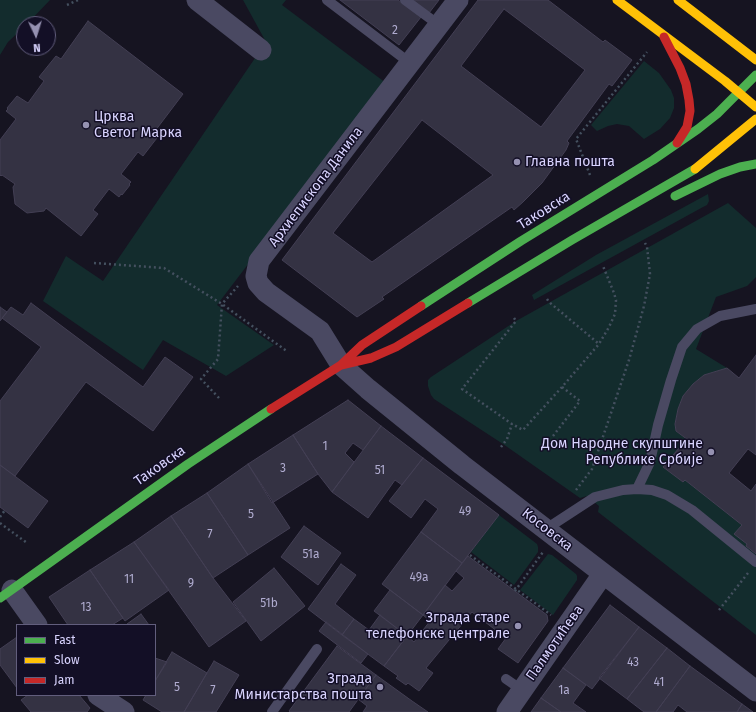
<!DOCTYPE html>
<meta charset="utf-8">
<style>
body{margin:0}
#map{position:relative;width:756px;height:712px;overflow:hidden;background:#161421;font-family:"Fira Sans",sans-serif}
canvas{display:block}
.legend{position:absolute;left:16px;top:624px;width:140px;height:72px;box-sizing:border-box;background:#130f26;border:1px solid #625e7d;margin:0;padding:5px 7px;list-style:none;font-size:12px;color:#d9d4ff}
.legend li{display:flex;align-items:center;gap:8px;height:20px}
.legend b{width:20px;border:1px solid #625e7d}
.north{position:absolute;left:16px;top:16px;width:40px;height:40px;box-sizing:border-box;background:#130f26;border:1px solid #625e7d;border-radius:50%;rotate:176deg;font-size:11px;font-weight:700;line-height:16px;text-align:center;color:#d9d4ff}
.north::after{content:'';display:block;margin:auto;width:14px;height:18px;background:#9591b1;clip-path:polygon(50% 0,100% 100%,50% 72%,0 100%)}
</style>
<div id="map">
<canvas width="756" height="712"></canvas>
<ul class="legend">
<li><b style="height:5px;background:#4caf50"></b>Fast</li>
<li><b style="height:5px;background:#ffc107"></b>Slow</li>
<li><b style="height:5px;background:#c62828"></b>Jam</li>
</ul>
<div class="north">N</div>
</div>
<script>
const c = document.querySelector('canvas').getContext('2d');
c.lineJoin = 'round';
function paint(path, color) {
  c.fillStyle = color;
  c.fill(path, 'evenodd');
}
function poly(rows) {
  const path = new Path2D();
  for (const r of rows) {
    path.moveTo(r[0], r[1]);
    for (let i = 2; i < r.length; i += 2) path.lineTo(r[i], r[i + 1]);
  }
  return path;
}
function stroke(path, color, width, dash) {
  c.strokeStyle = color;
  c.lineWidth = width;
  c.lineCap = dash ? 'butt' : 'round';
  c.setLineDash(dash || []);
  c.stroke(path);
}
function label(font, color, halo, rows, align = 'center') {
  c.font = font + ' "Fira Sans",sans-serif';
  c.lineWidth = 3;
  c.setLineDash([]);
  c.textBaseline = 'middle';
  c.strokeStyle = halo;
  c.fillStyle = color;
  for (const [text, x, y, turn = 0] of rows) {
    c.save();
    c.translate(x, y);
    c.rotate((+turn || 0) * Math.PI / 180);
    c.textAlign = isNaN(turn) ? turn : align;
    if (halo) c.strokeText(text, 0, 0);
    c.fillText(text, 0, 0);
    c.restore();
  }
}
paint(poly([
 [0,0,50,0,27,24,24,24,24,27,8,42,0,55],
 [243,0,286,0,282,5,386,83,217,305,274,345,226,376,163,340,143,370,43,301,66,256,103,281,266,42],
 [644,61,659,73,671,90,674,98,674,108,670,118,660,129,644,139,629,126,617,124,608,126,597,131,591,125],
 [708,194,709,201,707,205,703,207,534,300,532,295,596,255],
 [728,203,756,228,756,277,747,286,716,297,696,349,727,368,704,375,693,384,683,396,678,409,675,424,676,431,688,440,681,449,679,448,663,467,683,482,685,480,742,525,735,534,747,544,746,546,756,554,756,635,598,512,599,506,587,496,580,498,503,444,434,399,431,395,428,386,428,380,431,377,516,321],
 [499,515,537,544,538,547,538,552,514,585,471,552],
 [548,554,552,555,576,574,577,576,577,580,553,615,520,590]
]), '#132c2d');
const building = poly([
 [340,0,398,0,421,17,399,45,340,0],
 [413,0,439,0,429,13,413,0],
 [478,0,548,0,603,42,605,40,632,60,612,86,609,84,567,141,569,143,566,150,542,183,523,202,514,210,512,207,382,297,384,299,357,317,282,260,478,0],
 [504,9,585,70,541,127,461,66,504,9],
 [422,120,493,175,372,262,333,233,422,120],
 [88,21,183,94,155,131,160,134,143,156,138,152,121,174,131,182,129,184,130,185,122,195,121,194,119,197,109,189,93,210,98,214,81,236,46,208,44,211,27,213,15,204,13,187,15,184,2,175,1,176,0,175,0,140,16,119,6,111,8,109,7,108,17,96,28,103,44,81,39,77,56,56,61,59,88,21],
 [31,303,143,387,165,357,193,377,153,431,86,382,15,476,0,465,0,401,41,347,2,318,11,307,23,315,31,303],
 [0,307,7,312,0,321,0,307],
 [756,355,756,455,748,449,729,473,751,491,756,484,756,554,746,546,747,544,734,534,742,525,685,480,683,482,663,467,679,448,681,449,688,440,676,431,675,424,678,409,683,396,693,384,704,375,727,368,739,378,756,355],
 [348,400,381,426,363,450,353,443,345,453,354,462,332,492,318,474,293,435,348,400],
 [381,426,423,458,402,485,395,480,368,518,332,492,381,426],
 [293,435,318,474,272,503,248,464,293,435],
 [423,458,499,515,462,563,421,532,438,509,425,499,411,518,389,501,423,458],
 [248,464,290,528,248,555,207,493,248,464],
 [0,465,48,501,28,528,0,507,0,465],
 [207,493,248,555,213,578,171,516,207,493],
 [171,516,213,578,246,621,209,647,134,542,171,516],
 [304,526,341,553,318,585,281,557,304,526],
 [421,532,462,563,423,615,382,584,421,532],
 [134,542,169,590,125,621,90,570,134,542],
 [468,556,547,615,548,621,518,663,498,649,506,638,472,612,426,668,433,673,419,691,408,683,406,685,396,678,398,676,384,666,407,636,414,642,430,621,423,615,445,585,452,591,464,578,456,571,468,556],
 [341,564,356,575,335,604,354,619,342,635,308,609,341,564],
 [274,568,305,606,261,641,233,602,274,568],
 [90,570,123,618,112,625,68,625,49,597,90,570],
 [390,590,423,615,407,636,374,611,390,590],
 [610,605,639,627,592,689,563,668,610,605],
 [141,614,149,625,128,625,127,624,141,614],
 [380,615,407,636,384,666,342,635,354,619,369,630,380,615],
 [326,622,368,654,361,663,319,631,326,622],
 [639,627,667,648,627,699,599,678,639,627],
 [17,637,17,688,0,665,0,649,17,637],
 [337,646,376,675,349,712,290,712,289,711,337,646],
 [667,648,690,666,656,712,644,712,627,699,667,648],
 [172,652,207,673,184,712,162,712,143,700,146,695,155,695,155,681,172,652],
 [155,658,167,662,155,681,155,658],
 [214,661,239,675,216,712,184,712,214,661],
 [690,666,742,704,737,712,687,712,678,705,673,712,656,712,690,666],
 [563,668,586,685,573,703,586,712,561,712,541,698,563,668],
 [376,675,412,701,428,712,363,712,367,706,358,699,376,675],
 [28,695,79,695,90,708,87,712,31,712,21,700,28,695],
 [541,698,561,712,531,712,541,698],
 [742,704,753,712,737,712,742,704]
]);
paint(building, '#343243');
stroke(building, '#433f54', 1);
stroke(poly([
 [67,5,78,0],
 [590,175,576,139,647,52],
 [94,263,164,268,222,304,288,352],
 [547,299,549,302,599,344],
 [514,318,516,321,462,389,512,424,523,430,562,387,599,344,609,327,615,314,616,300,614,293,603,266],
 [219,398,201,379,218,359,222,304,238,286],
 [553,436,580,401,562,387],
 [501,447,507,439,512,424],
 [576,490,592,469,629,360,644,306,650,274,647,247,645,243],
 [0,517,5,510],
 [0,523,27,543],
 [470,555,551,615],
 [515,591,543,552],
 [719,610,748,573]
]), '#44505f', 2.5, [2, 3]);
stroke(poly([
 [327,0,410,63],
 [405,0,439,25],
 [637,489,650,462,658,425,671,380,682,347,697,329,720,316,756,309],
 [546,529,595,497,623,490,637,489,652,490,667,495,692,510,756,562],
 [506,679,522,690],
 [272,712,317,649]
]), '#4a4962', 10);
stroke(poly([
 [197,0,261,50],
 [458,0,259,261,256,276,258,283,266,292,320,331,341,365,368,389,462,465,756,691],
 [12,590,37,625],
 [98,695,124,712],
 [507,712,603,574]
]), '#4a4962', 21);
stroke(poly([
 [675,196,720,174,740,167,756,164],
 [468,303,572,240,695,169],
 [421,306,521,241,653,160,698,129,717,114,756,75],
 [0,598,188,464,271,409]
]), '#4caf50', 9);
stroke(poly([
 [617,0,725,81,756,107],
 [678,0,756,60],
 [695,169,756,119]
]), '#ffc107', 9);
stroke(poly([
 [664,37,680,68,686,84,689,100,690,111,687,127,677,143],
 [341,365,371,358,396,347,468,303],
 [271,409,341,365,362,345,421,306]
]), '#c62828', 9);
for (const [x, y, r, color] of [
 [86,125,4,"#9591b1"],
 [517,162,4,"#9591b1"],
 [711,452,4,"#9591b1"],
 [518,626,4,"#9591b1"],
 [380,687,4,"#9591b1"]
]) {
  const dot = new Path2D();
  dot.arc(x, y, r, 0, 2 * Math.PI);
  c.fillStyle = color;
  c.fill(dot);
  stroke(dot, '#130f26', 1.5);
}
label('12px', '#b0acd0', null, [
 ["2",395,31],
 ["1",325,447],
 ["3",283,469],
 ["51",380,471],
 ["49",465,512],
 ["5",251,515],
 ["7",210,535],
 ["51a",311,555],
 ["49a",419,578],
 ["11",129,580],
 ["9",191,584],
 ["51b",269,604],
 ["13",86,608],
 ["43",633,663],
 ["41",659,683],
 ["5",177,688],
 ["7",213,691],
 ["1a",564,691]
]);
label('14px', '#d9d4ff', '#130f26', [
 ["Црква",94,117,"left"],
 ["Светог Марка",94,133,"left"],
 ["Главна пошта",525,162,"left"],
 ["Дом Народне скупштине",703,444],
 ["Републике Србије",703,460],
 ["Зграда старе",510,618],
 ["телефонске централе",510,634],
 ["Зграда",372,679],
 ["Министарства пошта",372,695]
], 'right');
label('14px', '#d9d4ff', '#130f26', [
 ["Архиепископа Данила",316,187,-53],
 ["Таковска",544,211,-32],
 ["Таковска",160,466,-35],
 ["Косовска",547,530,38],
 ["Палмотићева",555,643,-55]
]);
</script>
